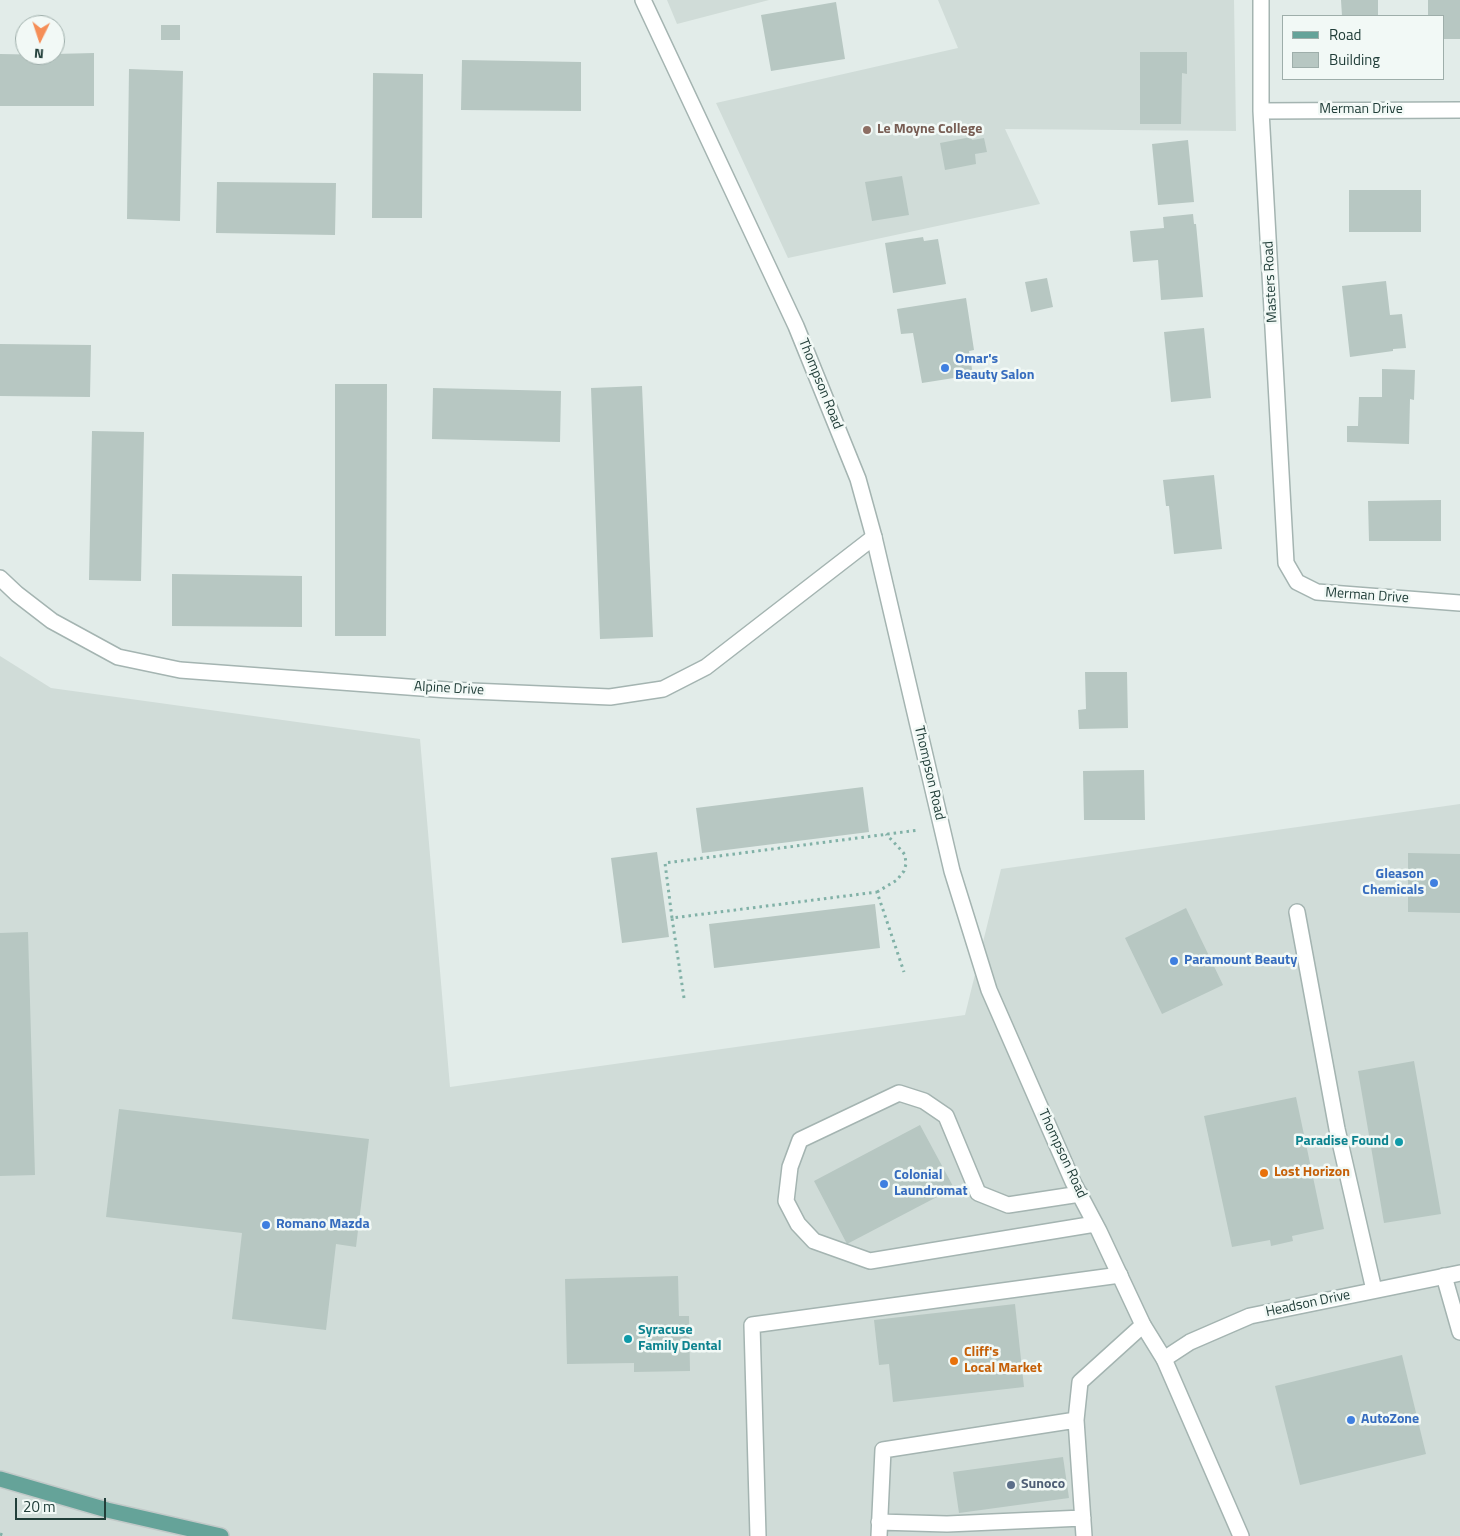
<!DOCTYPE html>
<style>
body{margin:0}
#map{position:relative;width:1460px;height:1536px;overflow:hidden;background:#e2ece9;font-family:"Titillium Web",sans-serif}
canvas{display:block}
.legend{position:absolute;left:1282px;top:15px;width:162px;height:65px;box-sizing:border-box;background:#f2f9f6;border:1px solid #9eaeaa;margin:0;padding:6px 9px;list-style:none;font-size:15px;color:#213e39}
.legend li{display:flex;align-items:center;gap:10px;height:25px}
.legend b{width:25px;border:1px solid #9eaeaa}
.north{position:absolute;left:15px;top:15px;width:50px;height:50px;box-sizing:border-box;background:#f2f9f6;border:1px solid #9eaeaa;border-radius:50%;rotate:184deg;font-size:14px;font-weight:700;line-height:20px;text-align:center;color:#213e39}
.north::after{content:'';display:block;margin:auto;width:18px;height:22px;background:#f58e57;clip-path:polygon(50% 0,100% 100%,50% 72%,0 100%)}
.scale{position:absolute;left:15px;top:1498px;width:91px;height:22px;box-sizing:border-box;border:2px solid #213e39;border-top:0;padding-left:6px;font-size:15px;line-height:18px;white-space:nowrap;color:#213e39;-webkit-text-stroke:4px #f2f9f6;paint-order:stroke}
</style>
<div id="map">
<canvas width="1460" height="1536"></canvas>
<ul class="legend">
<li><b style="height:6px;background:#65a399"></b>Road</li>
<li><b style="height:14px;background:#b7c7c2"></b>Building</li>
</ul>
<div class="north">N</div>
<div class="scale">20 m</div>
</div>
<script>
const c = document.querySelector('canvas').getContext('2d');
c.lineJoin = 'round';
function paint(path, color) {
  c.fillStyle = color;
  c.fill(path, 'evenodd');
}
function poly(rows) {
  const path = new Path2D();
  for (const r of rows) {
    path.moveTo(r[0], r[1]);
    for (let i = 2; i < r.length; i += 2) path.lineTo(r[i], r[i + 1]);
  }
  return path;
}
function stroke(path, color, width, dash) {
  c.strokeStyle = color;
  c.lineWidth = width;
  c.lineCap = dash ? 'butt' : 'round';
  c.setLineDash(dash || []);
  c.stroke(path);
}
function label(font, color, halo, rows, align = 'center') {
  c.font = font + ' "Titillium Web",sans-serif';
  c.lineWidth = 5;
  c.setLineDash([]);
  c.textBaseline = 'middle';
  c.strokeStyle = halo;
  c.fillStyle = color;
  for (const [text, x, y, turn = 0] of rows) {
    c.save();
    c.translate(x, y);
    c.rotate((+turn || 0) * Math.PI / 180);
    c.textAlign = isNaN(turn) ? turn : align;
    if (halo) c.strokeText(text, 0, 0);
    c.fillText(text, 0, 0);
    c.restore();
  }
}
paint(poly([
 [667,0,769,0,677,24],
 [938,0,1234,0,1236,131,1005,129,1040,204,788,258,716,103,958,48],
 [0,656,51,688,420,739,450,1087,965,1015,1001,869,1460,804,1460,1536,0,1536]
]), '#d0dcd8');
paint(poly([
 [1341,0,1378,0,1378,16,1342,16],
 [1428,0,1460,0,1460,39,1444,39,1444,16,1428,16],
 [836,2,845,59,771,71,761,15],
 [161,25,180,25,180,40,161,40],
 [1140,52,1187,52,1187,74,1182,73,1181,124,1140,124],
 [94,53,94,106,0,106,0,54,55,55,55,54],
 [462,60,581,62,581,111,461,110],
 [129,69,183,71,180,221,127,219],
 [373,73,423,74,422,218,372,218],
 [971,137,972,140,984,138,987,152,975,154,976,164,945,170,940,143],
 [1188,140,1194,202,1158,205,1152,144],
 [902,176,909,215,872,221,865,182],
 [217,182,336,183,335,235,216,233],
 [1349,190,1421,190,1421,232,1349,232],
 [1193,214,1194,224,1196,224,1203,297,1161,300,1158,260,1133,262,1130,231,1164,228,1163,217],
 [923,237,924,241,938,239,946,284,893,293,885,243],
 [1047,278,1053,307,1031,312,1025,282],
 [1386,281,1390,315,1402,314,1406,348,1393,349,1393,351,1350,357,1342,286],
 [966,298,974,350,969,351,973,375,922,383,913,333,901,334,897,309],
 [1204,328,1211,398,1171,402,1164,332],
 [0,344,91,345,90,397,0,396],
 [1382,369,1415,370,1414,400,1410,399,1409,444,1347,442,1347,426,1358,426,1359,397,1382,397],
 [335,384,387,384,386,636,335,636],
 [642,386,653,637,600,639,591,388],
 [433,388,561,391,560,442,432,439],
 [92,431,144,432,141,581,89,580],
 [1214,475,1222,549,1174,554,1169,506,1166,506,1163,480],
 [1441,500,1441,541,1369,541,1368,501],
 [172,574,302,576,302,627,172,626],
 [1085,672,1127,672,1128,728,1079,729,1078,710,1086,709],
 [1144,770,1145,820,1084,820,1083,771],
 [863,787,869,832,702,853,696,808],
 [657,852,669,937,622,943,611,858],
 [1408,853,1460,854,1460,913,1408,912],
 [875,904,880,948,714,968,709,924],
 [1186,908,1223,985,1162,1014,1125,938],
 [28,932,35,1175,0,1176,0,933],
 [1414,1061,1441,1214,1384,1223,1358,1071],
 [1296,1097,1324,1229,1292,1236,1293,1241,1271,1246,1270,1240,1232,1247,1204,1116],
 [119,1109,369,1139,356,1247,336,1244,326,1330,232,1319,242,1233,106,1217],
 [920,1125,954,1188,847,1244,814,1181],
 [678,1276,679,1316,689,1316,690,1371,634,1372,634,1363,567,1364,565,1279],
 [1015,1304,1024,1387,893,1402,889,1364,879,1365,874,1320],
 [1402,1355,1426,1454,1300,1485,1275,1386],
 [1063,1457,1069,1498,959,1513,953,1472]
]), '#b7c7c2');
const service = poly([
 [1297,912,1337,1129,1374,1290],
 [1080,1194,1008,1205,978,1193,946,1116,924,1101,899,1093,800,1140,790,1167,786,1201,798,1224,814,1241,870,1261,1095,1224],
 [1444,1276,1460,1332],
 [1076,1420,1084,1536],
 [879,1522,947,1524,1083,1518],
 [758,1536,752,1325,1120,1275],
 [879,1536,883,1450,1076,1420,1080,1382,1143,1325]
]);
const minor = poly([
 [1261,0,1261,111,1286,563,1297,582,1317,592,1460,603],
 [1261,111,1460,110],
 [0,578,17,594,52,621,118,657,180,670,448,690,610,697,663,689,706,667,874,537],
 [1164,1359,1190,1342,1250,1316,1460,1273]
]);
const tertiary = poly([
 [643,0,796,326,858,479,874,537,952,871,989,990,1073,1182,1099,1231,1143,1325,1164,1359,1241,1536]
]);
const primary = poly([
 [0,1479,107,1510,221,1536]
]);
stroke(service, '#a4b4b1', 18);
stroke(minor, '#a4b4b1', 18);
stroke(tertiary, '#a4b4b1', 18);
stroke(primary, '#c1c9c8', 18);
stroke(poly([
 [877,892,897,880,904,871,906,864,905,855,902,851,886,834],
 [672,918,665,863,919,830],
 [684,998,672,918,877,892,904,972],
 [0,1534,5,1536]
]), '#81b1a7', 3, [2.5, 4]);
stroke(service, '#fff', 15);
stroke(minor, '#fff', 15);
stroke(tertiary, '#fff', 15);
stroke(primary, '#65a399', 15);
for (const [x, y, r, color] of [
 [867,130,5,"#8d6e63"],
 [945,368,5,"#3f7fe0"],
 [1434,883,5,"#3f7fe0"],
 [1174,961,5,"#3f7fe0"],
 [1399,1142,5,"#0f9aa8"],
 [1264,1173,5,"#e8710a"],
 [884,1184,5,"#3f7fe0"],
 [266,1225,5,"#3f7fe0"],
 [628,1339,5,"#0f9aa8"],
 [954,1361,5,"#e8710a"],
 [1351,1420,5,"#3f7fe0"],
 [1011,1485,5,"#5c6f8a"]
]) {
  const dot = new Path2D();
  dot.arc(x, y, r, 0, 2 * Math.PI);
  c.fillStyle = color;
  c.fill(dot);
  stroke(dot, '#f2f9f6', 2);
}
label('14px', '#213e39', '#f2f9f6', [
 ["Merman Drive",1361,110],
 ["Masters Road",1271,282,-93],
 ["Thompson Road",820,384,68],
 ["Merman Drive",1367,596,4],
 ["Alpine Drive",449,689,3],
 ["Thompson Road",929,773,77],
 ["Thompson Road",1062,1154,65],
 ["Headson Drive",1308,1304,-12]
]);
label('bold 14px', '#785e54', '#f2f9f6', [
 ["Le Moyne College",877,130]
], 'left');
label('bold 14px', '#366cbe', '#f2f9f6', [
 ["Omar's",955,360],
 ["Beauty Salon",955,376],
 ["Gleason",1424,875,"right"],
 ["Chemicals",1424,891,"right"],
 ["Paramount Beauty",1184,961],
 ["Colonial",894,1176],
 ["Laundromat",894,1192],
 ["Romano Mazda",276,1225],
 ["AutoZone",1361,1420]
], 'left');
label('bold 14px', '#0d838f', '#f2f9f6', [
 ["Paradise Found",1389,1142],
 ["Syracuse",638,1331,"left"],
 ["Family Dental",638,1347,"left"]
], 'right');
label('bold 14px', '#c56008', '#f2f9f6', [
 ["Lost Horizon",1274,1173],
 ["Cliff's",964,1353],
 ["Local Market",964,1369]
], 'left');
label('bold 14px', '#4e5e75', '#f2f9f6', [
 ["Sunoco",1021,1485]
], 'left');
</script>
